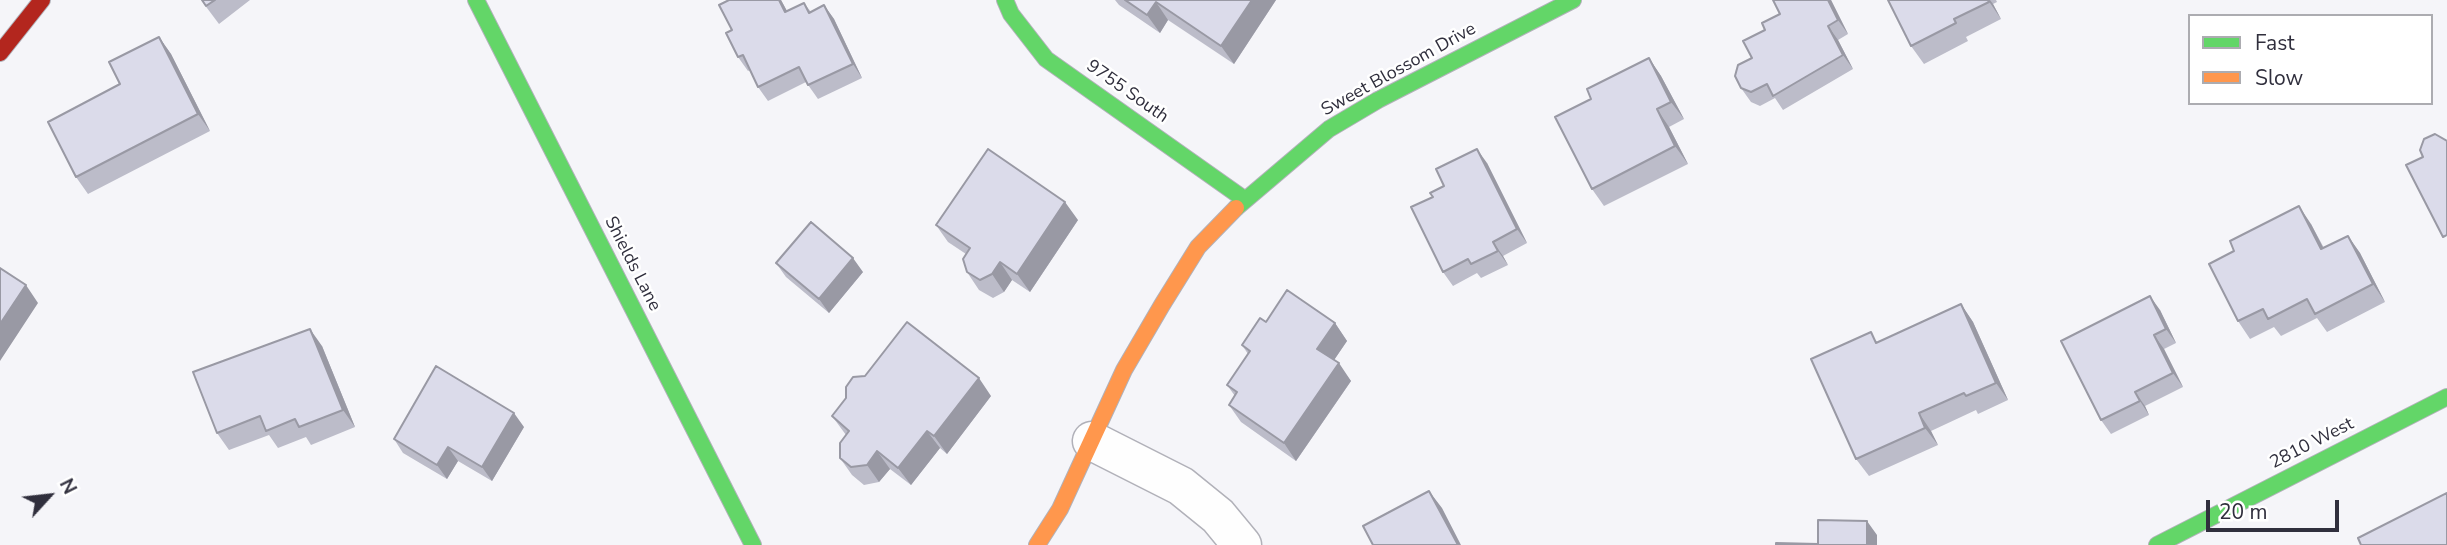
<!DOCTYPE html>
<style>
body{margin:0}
#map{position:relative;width:2447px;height:545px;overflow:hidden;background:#f5f5f9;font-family:"Nunito Sans",sans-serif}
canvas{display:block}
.legend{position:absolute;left:2188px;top:14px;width:245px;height:91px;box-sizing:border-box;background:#fff;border:2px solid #acacb1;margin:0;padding:9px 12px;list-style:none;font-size:21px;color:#302f3d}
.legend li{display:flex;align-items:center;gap:14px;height:35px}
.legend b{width:35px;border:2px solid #acacb1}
.north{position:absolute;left:14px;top:461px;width:70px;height:70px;-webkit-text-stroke:5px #fff;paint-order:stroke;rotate:63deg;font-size:19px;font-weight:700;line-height:28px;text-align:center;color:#302f3d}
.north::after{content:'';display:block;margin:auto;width:24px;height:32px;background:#302f3d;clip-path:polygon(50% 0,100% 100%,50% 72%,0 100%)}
.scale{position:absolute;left:2206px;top:500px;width:133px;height:32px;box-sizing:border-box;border:4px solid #302f3d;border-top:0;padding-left:9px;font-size:21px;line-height:24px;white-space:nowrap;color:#302f3d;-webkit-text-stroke:5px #fff;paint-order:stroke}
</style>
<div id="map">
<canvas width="2447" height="545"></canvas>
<ul class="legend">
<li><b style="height:9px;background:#63d668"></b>Fast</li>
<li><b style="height:9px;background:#ff974d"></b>Slow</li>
</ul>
<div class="north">N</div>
<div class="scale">20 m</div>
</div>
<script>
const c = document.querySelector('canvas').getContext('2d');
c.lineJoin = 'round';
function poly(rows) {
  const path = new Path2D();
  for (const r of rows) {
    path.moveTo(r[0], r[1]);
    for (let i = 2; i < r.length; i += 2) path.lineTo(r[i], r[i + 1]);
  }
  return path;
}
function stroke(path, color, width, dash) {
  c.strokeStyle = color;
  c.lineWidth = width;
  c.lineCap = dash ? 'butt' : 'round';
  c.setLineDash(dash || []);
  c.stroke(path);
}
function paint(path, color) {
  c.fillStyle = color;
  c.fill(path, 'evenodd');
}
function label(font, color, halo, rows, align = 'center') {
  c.font = font + ' "Nunito Sans",sans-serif';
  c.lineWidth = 5;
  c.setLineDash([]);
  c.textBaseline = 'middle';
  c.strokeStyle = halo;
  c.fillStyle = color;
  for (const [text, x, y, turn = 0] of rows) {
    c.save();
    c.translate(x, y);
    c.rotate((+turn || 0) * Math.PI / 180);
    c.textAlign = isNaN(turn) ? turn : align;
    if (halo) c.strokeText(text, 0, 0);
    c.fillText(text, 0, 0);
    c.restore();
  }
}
const street = poly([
 [1092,441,1181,486,1218,516,1242,545]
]);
const fast = poly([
 [476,0,753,545],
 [1005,0,1011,14,1046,59,1244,199],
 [1236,208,1329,129,1378,100,1573,0],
 [2157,545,2447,397]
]);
const slow = poly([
 [1037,545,1060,509,1124,370,1162,305,1198,247,1236,208]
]);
const jam = poly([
 [0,53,42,0]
]);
stroke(street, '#b1b1b9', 41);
stroke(fast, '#b1b1b9', 18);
stroke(slow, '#b1b1b9', 18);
stroke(jam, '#b1b1b9', 18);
stroke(street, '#fefefe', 38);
stroke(fast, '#63d668', 16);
stroke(slow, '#ff974d', 16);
stroke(jam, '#b3261e', 16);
paint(poly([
 [201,0,250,0,219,24],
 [729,0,781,0,787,11,804,3,811,12,824,5,834,19,862,78,818,99,806,82,768,101,758,87,750,70,748,71,738,57,732,30],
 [1115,0,1276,0,1234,64,1168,20,1160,33,1119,5],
 [1773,0,1831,0,1848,34,1838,40,1853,69,1783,110,1775,98,1760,106,1751,102,1741,88,1752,58,1765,30,1780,14],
 [1888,0,1996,0,1997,2,1993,4,2001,19,1966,37,1968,41,1924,64,1911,46],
 [159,37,171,54,210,131,88,194,76,177,120,84],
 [1649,58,1661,76,1684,119,1669,127,1688,164,1604,206,1592,189,1591,99],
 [1487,163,1527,243,1503,256,1508,265,1481,278,1477,273,1453,286,1443,272,1433,197],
 [1078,220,1030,292,1012,280,1004,292,993,298,979,290,967,272,966,254,948,242,936,225],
 [2311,224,2324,248,2348,236,2360,253,2385,302,2327,332,2317,318,2281,336,2274,327,2250,339,2238,321],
 [776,263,863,272,829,313,786,277],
 [1961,304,1973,322,2008,400,1978,414,1976,410,1931,431,1938,445,1869,476,1856,459,1878,342],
 [2160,310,2176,343,2164,349,2183,387,2145,406,2149,415,2111,434,2101,420],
 [1266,322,1335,323,1347,341,1334,360,1351,381,1296,461,1241,422,1229,405,1235,396,1227,385,1248,354,1242,345],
 [322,346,355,427,311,445,306,437,278,448,269,435,229,450,217,433],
 [991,396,947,454,940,448,911,485,890,469,879,482,864,485,852,475,840,458,846,435,832,416],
 [524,427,492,481,458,461,447,479,403,453,394,439]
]), '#bcbcc9');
paint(poly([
 [779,0,781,0,795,26,785,12],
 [1252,0,1276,0,1234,64,1221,46],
 [1828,0,1831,0,1848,34,1838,20],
 [1988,0,1990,0,1993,4,2001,19],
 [1156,2,1168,20,1160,33,1147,15],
 [824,5,834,19,862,78,853,64],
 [1828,26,1838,40,1853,69,1843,55],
 [159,37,171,54,210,131,198,114],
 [1649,58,1661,76,1684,119,1671,102],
 [1657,109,1669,127,1688,164,1675,146],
 [1477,149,1487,163,1527,243,1517,229],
 [1065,202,1078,220,1030,292,1017,274],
 [2299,206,2311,224,2333,267,2321,249],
 [2348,236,2360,253,2385,302,2373,284],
 [1493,242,1503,256,1508,265,1498,251],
 [853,258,863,272,829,313,819,299],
 [1000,262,1012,280,1004,292,992,274],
 [26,285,38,303,0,361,0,324],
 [2150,296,2160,310,2176,343,2166,329],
 [1961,304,1973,322,2008,400,1996,383],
 [1335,323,1347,341,1330,366,1317,349],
 [310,329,322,346,355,427,343,410],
 [2154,335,2164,349,2183,387,2173,373],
 [1339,363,1351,381,1296,461,1284,443],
 [979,378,991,396,947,454,934,436],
 [2135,392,2145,406,2149,415,2140,401],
 [514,413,524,427,492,481,482,467],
 [1919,413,1931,431,1938,445,1925,428],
 [927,431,940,448,911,485,898,468],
 [448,447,458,461,447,479,437,465],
 [877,451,890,469,879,482,867,465],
 [1429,491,1442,508,1461,545,1458,545],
 [1867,521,1877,535,1877,545,1867,545]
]), '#9999a4');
const building = poly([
 [202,0,215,0,206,6,202,0],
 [729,0,779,0,785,12,804,3,809,13,824,5,853,64,808,85,799,67,758,87,743,55,738,57,726,33,732,30,719,5,729,0],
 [1125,0,1252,0,1221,46,1156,2,1147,15,1125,0],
 [1773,0,1828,0,1838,20,1828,26,1843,55,1773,96,1767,84,1751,92,1741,88,1735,76,1738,65,1752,58,1743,41,1765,30,1762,23,1780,14,1773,0],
 [1888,0,1988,0,1989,2,1954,19,1956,23,1911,46,1888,0],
 [159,37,198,114,76,177,48,122,120,84,109,62,159,37],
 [1649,58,1671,102,1657,109,1675,146,1592,189,1555,117,1591,99,1587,89,1649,58],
 [2435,134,2447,141,2447,235,2443,237,2406,165,2423,157,2420,150,2424,139,2435,134],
 [988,149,1065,202,1017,274,1000,262,992,274,980,280,967,272,963,259,970,248,936,225,988,149],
 [1477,149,1517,229,1493,242,1498,251,1471,264,1468,259,1443,272,1411,207,1433,197,1430,193,1444,186,1436,169,1477,149],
 [2299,206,2321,249,2348,236,2373,284,2315,314,2307,299,2268,319,2263,309,2238,321,2209,264,2234,251,2230,241,2299,206],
 [811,222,853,258,819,299,776,263,811,222],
 [0,268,26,285,0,324,0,268],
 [1287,290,1335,323,1317,349,1339,363,1284,443,1229,405,1237,392,1227,385,1250,351,1242,345,1260,318,1266,322,1287,290],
 [2150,296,2166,329,2154,335,2173,373,2135,392,2140,401,2101,420,2061,341,2150,296],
 [1961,304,1996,383,1966,396,1964,393,1919,413,1925,428,1856,459,1811,359,1871,332,1876,343,1961,304],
 [907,322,979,378,934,436,927,431,898,468,877,451,867,465,851,467,840,458,840,443,849,431,832,416,846,398,846,387,853,377,865,376,907,322],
 [310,329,343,410,299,427,295,419,266,431,260,416,217,433,193,372,310,329],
 [436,366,514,413,482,467,448,447,437,465,394,439,436,366],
 [1429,491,1458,545,1373,545,1363,526,1429,491],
 [2447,493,2447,545,2361,545,2358,538,2447,493],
 [1818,520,1867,521,1867,545,1776,545,1776,543,1818,544,1818,520]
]);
paint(building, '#dbdbea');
stroke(building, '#9999a4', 2);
label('18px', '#302f3d', '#fff', [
 ["Sweet Blossom Drive",1399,70,-29],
 ["9755 South",1127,92,35],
 ["Shields Lane",632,264,63],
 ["2810 West",2312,444,-27]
]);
</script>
